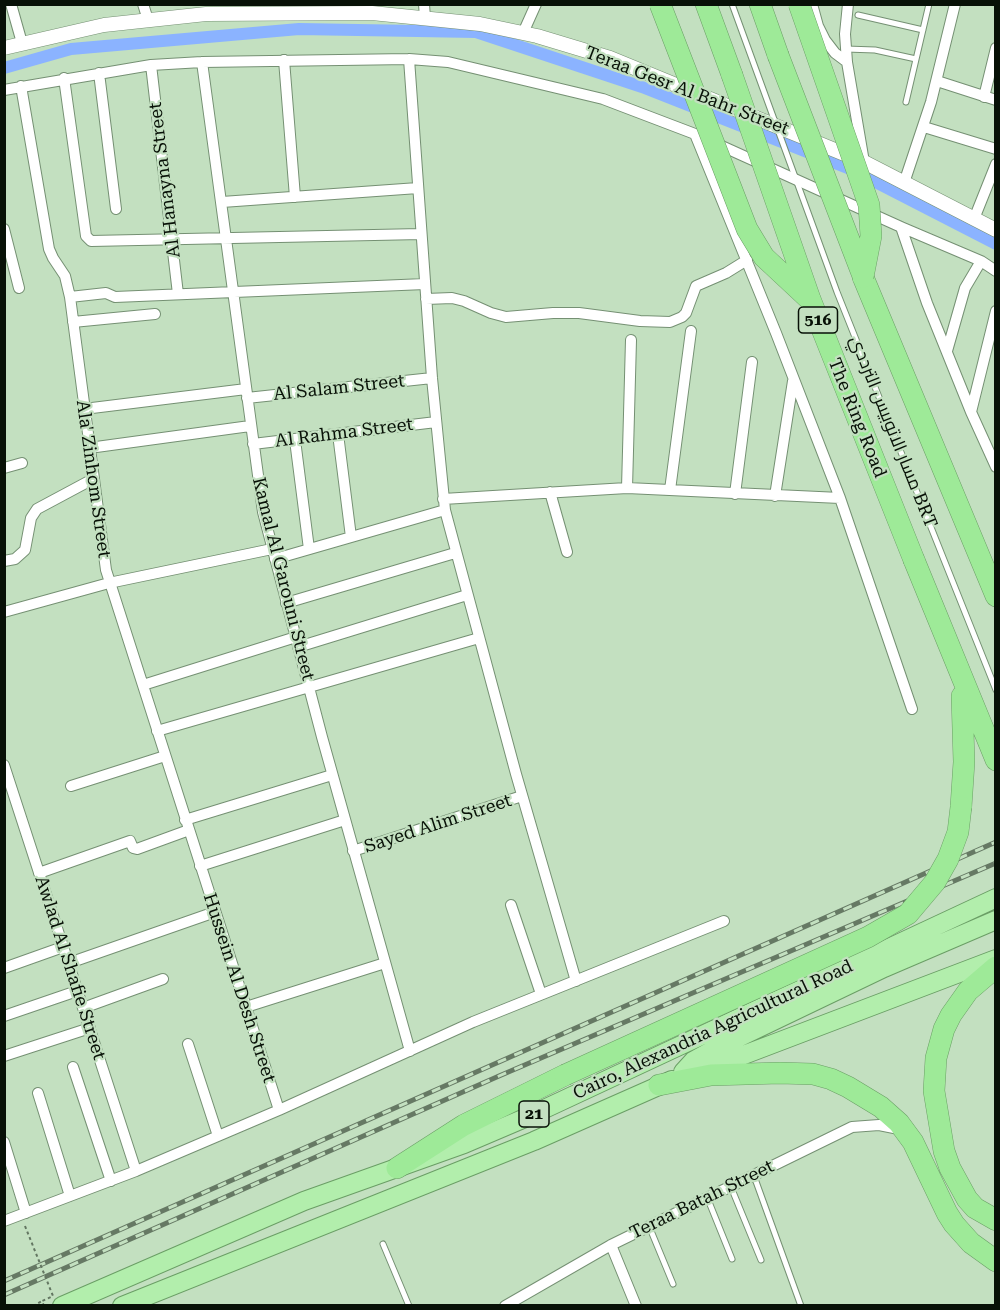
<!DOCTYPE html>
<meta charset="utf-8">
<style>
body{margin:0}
#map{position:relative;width:1000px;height:1310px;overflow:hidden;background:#c3e0c0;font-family:"Roboto Serif",serif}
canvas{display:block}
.frame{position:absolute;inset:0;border:6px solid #081107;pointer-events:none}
</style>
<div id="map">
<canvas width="1000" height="1310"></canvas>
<div class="frame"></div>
</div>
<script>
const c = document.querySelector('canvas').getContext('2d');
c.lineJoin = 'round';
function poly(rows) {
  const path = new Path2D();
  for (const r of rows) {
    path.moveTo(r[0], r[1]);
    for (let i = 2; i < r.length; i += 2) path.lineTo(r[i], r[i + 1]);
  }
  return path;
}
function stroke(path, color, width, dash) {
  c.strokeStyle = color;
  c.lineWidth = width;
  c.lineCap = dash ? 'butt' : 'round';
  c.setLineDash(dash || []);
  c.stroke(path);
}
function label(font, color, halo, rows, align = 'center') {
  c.font = font + ' "Roboto Serif",Cairo,serif';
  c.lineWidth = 4.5;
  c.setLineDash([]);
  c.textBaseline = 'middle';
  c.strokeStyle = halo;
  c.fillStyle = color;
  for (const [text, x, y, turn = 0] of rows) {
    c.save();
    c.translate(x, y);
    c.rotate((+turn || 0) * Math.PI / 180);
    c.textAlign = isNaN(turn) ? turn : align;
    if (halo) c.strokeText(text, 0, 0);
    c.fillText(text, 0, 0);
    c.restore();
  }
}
stroke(poly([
 [4,68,71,49,299,29,476,32,642,87,850,169,996,244]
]), '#8bb3ff', 12);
const service = poly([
 [732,4,837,292,996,690],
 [858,15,923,30],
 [846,49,875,50,916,59],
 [906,102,929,4],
 [754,1176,801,1306],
 [731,1187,761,1260],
 [707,1197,732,1259],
 [649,1226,673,1284],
 [383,1244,409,1306]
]);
const minor = poly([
 [11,4,22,43],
 [143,4,148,20],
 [424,4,425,18],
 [812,4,818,26,825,40,835,53,847,62],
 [848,4,845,34,847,62,864,162],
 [523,33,536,4],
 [409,59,432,378,445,510,516,774,576,981],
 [284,60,295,197],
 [202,62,263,512,322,737,410,1051],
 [151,65,178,294],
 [99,73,116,209],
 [64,78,86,236,91,241,421,234],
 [937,81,996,100],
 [21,86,49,249,53,258,65,276,70,297,106,570,279,1110],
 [4,90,151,65,202,62,409,59,448,62,603,99,695,134,901,227,981,261,996,271],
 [984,97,996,48],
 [924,127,996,149],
 [695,134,776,333,840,498,912,709],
 [904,183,931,102,955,4],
 [222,202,418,188],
 [974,219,996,164],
 [901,227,927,303,971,412,996,467],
 [4,229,19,288],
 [70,297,106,293,115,297,425,284],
 [426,299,452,298,464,301,491,313,506,317,553,313,579,313,640,321,670,322,682,317,686,313,696,286,726,273,747,260],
 [73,322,155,314],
 [947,351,965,288,981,261],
 [247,398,432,378],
 [84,409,246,389],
 [971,412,996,311],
 [338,434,351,537],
 [295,440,309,549],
 [253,444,436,422],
 [89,448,250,426],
 [4,468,22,463],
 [627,488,631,340],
 [670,490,691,331],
 [550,492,567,552],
 [735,494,752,362],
 [775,496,793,381],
 [443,499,627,488,840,498],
 [275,559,445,510],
 [4,561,15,559,25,550,31,518,37,509,93,479],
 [286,603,455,553],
 [4,612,109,583,272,549],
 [298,647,467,595],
 [143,685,296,637],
 [157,731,479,638],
 [4,765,136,1171],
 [71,786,165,756],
 [185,820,332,775],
 [353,851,522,796],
 [200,866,345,820],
 [39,873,130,841,133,848,137,849,189,830],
 [511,905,541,994],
 [69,963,215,912],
 [4,968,63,947],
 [246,1007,385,963],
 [83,1008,163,979],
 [4,1016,77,991],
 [188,1044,218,1136],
 [4,1056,90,1028],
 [73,1067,111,1181],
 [38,1093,70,1196],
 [4,1142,26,1213],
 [4,1221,136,1171,279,1110,473,1022,724,921],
 [611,1245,636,1306],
 [505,1306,611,1245,852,1127,879,1125,899,1129]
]);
const tertiary = poly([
 [4,48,104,25,206,14,372,13,480,24,537,36,610,58,864,162,996,230]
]);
const trunk = poly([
 [683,1072,693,1061,713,1050,884,968,996,920],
 [699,1072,996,959],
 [62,1306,304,1201,464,1144,525,1118,996,898],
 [122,1306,534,1141,672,1080]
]);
const motorway = poly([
 [706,4,732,75],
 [760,4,778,55],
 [863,277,996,596],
 [914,560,996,760],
 [961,807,964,762,962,696],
 [996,967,968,991,951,1015,944,1029,936,1058,934,1091,944,1151,950,1168,967,1199,975,1208,996,1220],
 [659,1085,711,1075,780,1073,813,1074,831,1079,848,1087,881,1107,899,1123,913,1142,947,1213,954,1224,971,1243,996,1261],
 [397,1168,464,1125,565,1075]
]);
stroke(service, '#759073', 7);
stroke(minor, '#759073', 12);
stroke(tertiary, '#759073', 15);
stroke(trunk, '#6a9e65', 20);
stroke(motorway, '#6a9e65', 22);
stroke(poly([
 [33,1306,42,1301]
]), '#637661', 2, [3, 3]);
stroke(service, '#fff', 5);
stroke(minor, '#fff', 10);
stroke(tertiary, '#fff', 14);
stroke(trunk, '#b2eeac', 18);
stroke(motorway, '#9eea98', 21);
const rail = poly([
 [4,1281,996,842],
 [4,1295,499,1076,996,863]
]);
stroke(rail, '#667964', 5);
stroke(rail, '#c3e0c0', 3, [9]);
const motorwayBridge = poly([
 [660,4,747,229,764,257,809,299],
 [799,4,869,205,871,236,863,277],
 [778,55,863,276],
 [732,75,810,299,914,560],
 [565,1075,868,937,908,914,935,882,948,859,958,832,961,807]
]);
stroke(motorwayBridge, '#6a9e65', 22, []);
stroke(poly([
 [25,1226,53,1296,42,1301,44,1306]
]), '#637661', 2, [3, 3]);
stroke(motorwayBridge, '#9eea98', 21);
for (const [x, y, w] of [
 [818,320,39],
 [534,1114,30]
]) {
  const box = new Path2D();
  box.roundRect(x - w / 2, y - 13, w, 26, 4.5);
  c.fillStyle = '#c3e0c0';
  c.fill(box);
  stroke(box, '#081107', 1.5);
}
label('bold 16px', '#081107', null, [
 ["516",818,320],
 ["21",534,1114]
]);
label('18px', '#081107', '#c3e0c0', [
 ["Teraa Gesr Al Bahr Street",687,91,21],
 ["Al Hanayna Street",165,180,-97],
 ["Al Salam Street",339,388,-6],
 ["The Ring Road",857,418,68],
 ["مسار الاتوبيس الترددي BRT",893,432,68],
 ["Al Rahma Street",344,433,-7],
 ["Ala' Zinhom Street",93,479,82],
 ["Kamal Al Garouni Street",283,579,76],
 ["Sayed Alim Street",438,824,-18],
 ["Awlad Al Shafie Street",70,968,72],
 ["Hussein Al Desh Street",239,988,72],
 ["Cairo, Alexandria Agricultural Road",713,1030,-25],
 ["Teraa Batah Street",702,1200,-26]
]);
</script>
